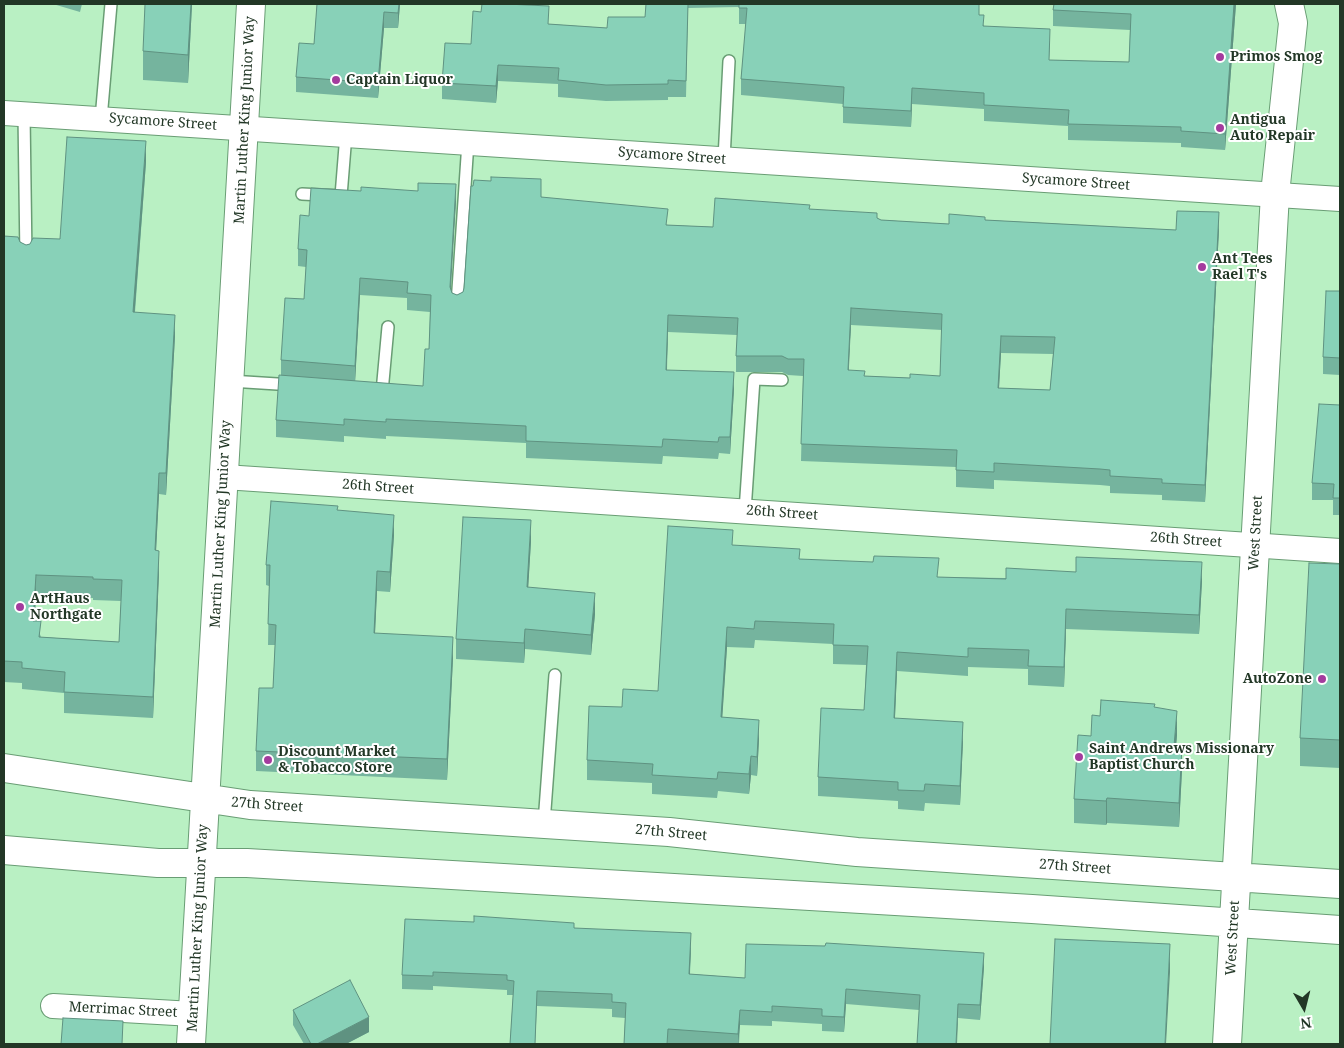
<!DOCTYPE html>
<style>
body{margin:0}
#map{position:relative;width:1344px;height:1048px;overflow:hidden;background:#b9f0c3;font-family:"Noto Serif",serif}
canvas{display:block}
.frame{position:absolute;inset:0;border:5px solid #223726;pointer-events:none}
.north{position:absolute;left:1279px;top:983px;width:50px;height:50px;-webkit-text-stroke:4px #fff;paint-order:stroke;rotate:172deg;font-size:14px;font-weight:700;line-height:20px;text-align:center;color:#223726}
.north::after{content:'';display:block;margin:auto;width:18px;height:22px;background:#223726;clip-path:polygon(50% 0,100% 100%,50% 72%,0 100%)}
</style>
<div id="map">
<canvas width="1344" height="1048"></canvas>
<div class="frame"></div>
<div class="north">N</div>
</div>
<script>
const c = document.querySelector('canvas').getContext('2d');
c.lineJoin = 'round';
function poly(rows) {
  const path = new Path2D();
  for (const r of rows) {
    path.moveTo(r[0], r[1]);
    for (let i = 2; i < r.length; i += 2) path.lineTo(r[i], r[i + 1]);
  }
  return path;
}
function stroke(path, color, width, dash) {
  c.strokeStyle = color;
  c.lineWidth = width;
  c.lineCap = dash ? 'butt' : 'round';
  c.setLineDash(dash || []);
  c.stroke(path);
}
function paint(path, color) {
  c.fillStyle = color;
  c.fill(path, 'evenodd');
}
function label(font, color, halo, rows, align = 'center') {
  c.font = font + ' "Noto Serif",serif';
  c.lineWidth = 4;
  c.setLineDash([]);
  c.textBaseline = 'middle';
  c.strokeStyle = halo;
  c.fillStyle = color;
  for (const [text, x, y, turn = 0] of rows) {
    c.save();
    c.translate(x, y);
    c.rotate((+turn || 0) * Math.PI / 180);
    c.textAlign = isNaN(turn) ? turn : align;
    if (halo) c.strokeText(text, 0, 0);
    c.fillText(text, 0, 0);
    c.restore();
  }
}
const lane = poly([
 [24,114,26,259],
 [101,119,111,4],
 [724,159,729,61],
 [302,194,341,196,346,134],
 [457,304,468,142],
 [230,381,293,385],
 [376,391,382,392,388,327],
 [745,511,754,379,782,380],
 [544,823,555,675]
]);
const street = poly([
 [4,113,1340,199],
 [224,477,1340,551],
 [53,1006,193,1014]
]);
const secondary = poly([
 [4,768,250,805,669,832,857,852,1340,884],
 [4,850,158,863,247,863,1032,909,1340,930],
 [191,1044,251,4],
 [1227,1044,1275,194,1293,23,1289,4]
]);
stroke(lane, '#699d74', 14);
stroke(street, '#699d74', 26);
stroke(secondary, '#699d74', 30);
stroke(lane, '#fff', 11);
stroke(street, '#fff', 24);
stroke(secondary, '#fff', 28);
paint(poly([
 [53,4,82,4,80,12],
 [192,4,188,83,143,80,143,51],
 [317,4,400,4,398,28,384,28,378,98,296,92,296,77,314,44],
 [646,4,979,4,979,15,984,26,1050,45,1049,60,1129,62,1130,30,1053,26,1053,10,1236,4,1225,150,1181,147,1181,143,1068,140,1068,126,984,121,984,109,912,104,911,127,843,123,843,104,741,95,741,79,746,24,739,24,739,7,688,8,686,97,668,97,668,100,606,101,558,97,558,84,498,81,496,103,442,99,442,83,471,44,549,24,607,28,645,17],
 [146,162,135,312,175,336,166,495,159,494,156,550,159,572,153,718,64,713,64,693,22,689,22,683,4,682,4,236,20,242,26,245,60,239],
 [36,596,93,598,93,600,121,601,119,642,41,637,35,621],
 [541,197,668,225,713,227,810,209,877,218,881,220,949,224,985,220,1176,230,1219,229,1205,502,1162,500,1162,495,1110,493,1110,486,1100,485,994,480,994,489,956,487,956,467,801,461,803,376,788,375,782,372,736,372,736,356,737,335,668,332,667,370,734,389,730,454,719,453,718,459,663,456,662,464,526,458,526,443,386,436,386,439,344,436,344,442,276,437,276,420,281,375,281,360,304,299,306,267,298,266,298,249,309,216,456,201,450,289,452,293,457,295,463,292],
 [360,295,407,298,407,310,430,312,429,349,423,386,355,381],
 [851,325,942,330,940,376,910,378,865,376,848,370],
 [1001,353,1053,354,1050,390,999,388],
 [1340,291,1340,375,1323,374,1323,357],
 [1340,405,1340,515,1333,515,1333,500,1312,500,1312,483],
 [338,510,394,535,390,592,377,591,375,633,453,658,447,780,256,771,256,751,273,688,275,645,268,645,269,586,266,585,266,565],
 [531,541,528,587,595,614,591,655,525,649,524,663,456,659,456,639],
 [733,545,800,559,939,577,1202,581,1199,634,1066,629,1064,687,1028,685,1028,669,968,667,968,676,897,671,895,718,963,741,960,805,925,803,924,811,898,809,898,801,818,796,818,777,864,710,866,665,833,664,833,644,755,640,754,648,727,647,722,717,759,739,757,776,751,775,749,794,718,791,717,798,652,794,652,783,587,780,587,760,622,707,658,691],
 [1340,564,1340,768,1300,766,1300,738],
 [1155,707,1177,735,1176,746,1182,770,1179,827,1107,823,1106,825,1074,823,1074,799,1091,736,1100,716],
 [574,928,691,948,690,974,745,978,984,967,980,1020,958,1018,919,1010,846,1004,844,1032,822,1031,822,1024,772,1021,772,1026,740,1025,739,1044,624,1044,625,1018,612,1017,612,1009,537,1006,535,1044,510,1044,513,995,507,995,507,990,433,986,433,990,402,989,402,975],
 [293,1010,369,1032,346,1044,304,1044,293,1025]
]), '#75b49e');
paint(poly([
 [191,4,192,4,188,83,188,55],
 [399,4,400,4,398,28,398,13],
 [1234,4,1236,4,1225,150,1225,134],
 [384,12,384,28,378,98,378,83],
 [498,65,498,81,496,103,496,86],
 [912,88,912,104,911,127,911,111],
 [146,141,146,162,133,333,133,312],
 [456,184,456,201,450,303,450,287],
 [1219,212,1219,229,1205,502,1205,485],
 [360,278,360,295,355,383,355,366],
 [851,308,851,325,848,387,848,370],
 [175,315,175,336,166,495,166,473],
 [668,315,668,332,666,387,666,370],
 [1001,336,1001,353,998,405,998,388],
 [734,372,734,389,730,454,730,437],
 [159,473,159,494,155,571,155,550],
 [394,515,394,535,390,592,390,572],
 [531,520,531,541,527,608,527,587],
 [159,551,159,572,153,718,153,697],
 [1202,562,1202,581,1199,634,1199,615],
 [377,571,377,591,374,654,374,633],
 [36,575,36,596,33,642,33,621],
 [595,593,595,614,591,655,591,635],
 [1066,609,1066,629,1064,687,1064,667],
 [727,627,727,647,721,737,721,717],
 [525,629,525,649,524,663,524,643],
 [453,637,453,658,447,780,447,759],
 [897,652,897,671,894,738,894,718],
 [1177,711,1177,735,1174,770,1174,746],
 [759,720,759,739,757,776,757,757],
 [963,722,963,741,960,805,960,786],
 [1182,746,1182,770,1179,827,1179,803],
 [751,756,751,775,749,794,749,774],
 [1107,798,1107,823,1106,825,1106,801],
 [691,933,691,948,689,988,689,974],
 [1170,944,1170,972,1166,1044,1165,1044],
 [984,953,984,967,980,1020,980,1005],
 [846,989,846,1004,844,1032,844,1017],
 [958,1004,958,1018,957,1044,956,1044],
 [740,1010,740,1025,738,1044,738,1034],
 [369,1017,369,1032,346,1044,317,1044]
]), '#5f9281');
const building = poly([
 [145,4,191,4,188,55,143,51,145,4],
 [317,4,399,4,398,13,384,12,378,83,296,77,299,43,314,44,317,4],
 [482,4,506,4,549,6,548,24,607,28,608,17,645,17,646,4,688,4,686,81,668,80,668,84,606,85,558,80,559,68,498,65,496,86,442,83,445,43,471,44,473,11,481,12,482,4],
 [739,4,979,4,979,15,984,15,983,26,1050,29,1049,60,1129,62,1131,14,1053,10,1054,4,1234,4,1225,134,1181,131,1181,127,1068,124,1069,110,984,105,984,93,912,88,911,111,843,107,844,87,741,79,747,8,739,8,739,4],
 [67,137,146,141,133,312,175,315,166,473,159,473,155,550,159,551,153,697,64,692,65,672,22,668,22,662,4,661,4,236,18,237,20,242,26,245,30,244,33,238,60,239,67,137],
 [36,575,93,577,93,579,122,580,119,642,39,637,41,621,33,621,36,575],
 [491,177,541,179,541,197,668,209,666,225,713,227,715,198,810,205,809,209,877,213,877,218,881,220,949,224,949,214,985,217,985,220,1176,230,1177,211,1219,212,1205,485,1162,483,1162,479,1110,476,1110,470,1100,469,994,463,994,472,956,470,957,450,801,444,804,359,788,359,782,356,736,356,738,318,668,315,666,370,734,372,730,437,719,437,718,442,663,439,662,447,526,441,526,426,386,419,386,422,344,419,344,425,276,420,279,375,423,386,425,349,429,349,431,295,407,293,408,282,360,278,355,366,281,360,285,298,304,299,307,250,298,249,300,215,309,216,311,188,361,191,361,187,418,191,418,183,456,184,450,287,452,293,457,295,463,292,464,288,471,186,473,186,474,180,491,181,491,177],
 [851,308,942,314,940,376,910,374,910,378,864,376,865,371,848,370,851,308],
 [1001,336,1055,337,1050,390,998,388,1001,336],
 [1326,291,1340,291,1340,358,1323,357,1326,291],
 [1319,404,1340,405,1340,498,1333,498,1334,484,1312,483,1319,404],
 [271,501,338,506,337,510,394,515,390,572,377,571,374,633,453,637,447,759,256,751,259,688,273,688,276,625,268,624,270,565,266,565,271,501],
 [463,517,531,520,527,587,595,593,591,635,525,629,524,643,456,639,463,517],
 [668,526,733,530,732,545,800,549,799,559,873,562,874,556,939,558,937,577,1006,579,1006,568,1076,572,1076,557,1202,562,1199,615,1066,609,1064,667,1028,666,1029,650,968,648,968,657,897,652,894,718,963,722,960,786,925,784,924,791,898,790,898,782,818,777,821,708,864,710,868,646,833,645,834,624,755,621,754,629,727,627,721,717,759,720,757,757,751,756,749,774,718,772,717,779,652,775,653,764,587,760,589,706,622,707,623,689,658,691,668,526],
 [1309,563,1340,564,1340,740,1300,738,1309,563],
 [1101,700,1155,704,1154,707,1177,711,1174,746,1182,746,1179,803,1107,798,1106,801,1074,799,1078,735,1091,736,1092,715,1100,716,1101,700],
 [474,916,574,923,574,928,691,933,689,974,745,978,746,944,825,946,826,943,984,953,980,1005,958,1004,956,1044,917,1044,920,995,846,989,844,1017,822,1016,822,1009,772,1006,772,1012,740,1010,738,1034,668,1029,667,1044,624,1044,626,1003,612,1002,612,994,537,991,535,1044,510,1044,514,981,507,980,507,975,433,972,433,976,402,975,405,919,474,922,474,916],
 [1055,939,1170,944,1165,1044,1050,1044,1055,939],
 [350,980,369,1017,317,1044,311,1044,293,1010,350,980],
 [63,1018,123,1021,122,1044,61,1044,63,1018]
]);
paint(building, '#88d1b8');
stroke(building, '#5f9281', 1);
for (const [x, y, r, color] of [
 [1220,57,5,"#a43b9e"],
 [336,80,5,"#a43b9e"],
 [1220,128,5,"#a43b9e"],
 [1202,267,5,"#a43b9e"],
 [20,607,5,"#a43b9e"],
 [1322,679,5,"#a43b9e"],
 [1079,757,5,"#a43b9e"],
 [268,760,5,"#a43b9e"]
]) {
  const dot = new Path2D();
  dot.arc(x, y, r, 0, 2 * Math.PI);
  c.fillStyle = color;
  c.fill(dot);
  stroke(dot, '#fff', 2);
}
label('bold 14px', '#223726', '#fff', [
 ["Primos Smog",1230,57],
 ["Captain Liquor",346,80],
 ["Antigua",1230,120],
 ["Auto Repair",1230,136],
 ["Ant Tees",1212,259],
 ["Rael T's",1212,275],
 ["ArtHaus",30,599],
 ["Northgate",30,615],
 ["AutoZone",1312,679,"right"],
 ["Saint Andrews Missionary",1089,749],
 ["Baptist Church",1089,765],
 ["Discount Market",278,752],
 ["& Tobacco Store",278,768]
], 'left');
label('14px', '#223726', '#fff', [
 ["Martin Luther King Junior Way",245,120,-87],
 ["Sycamore Street",163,122,4],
 ["Sycamore Street",672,156,4],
 ["Sycamore Street",1076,182,4],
 ["26th Street",378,487,4],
 ["26th Street",782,513,4],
 ["Martin Luther King Junior Way",221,524,-87],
 ["West Street",1256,533,-87],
 ["26th Street",1186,540,4],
 ["27th Street",267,805,4],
 ["27th Street",671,833,5],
 ["27th Street",1075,867,4],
 ["Martin Luther King Junior Way",198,928,-87],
 ["West Street",1233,938,-87],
 ["Merrimac Street",123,1010,3]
]);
</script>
